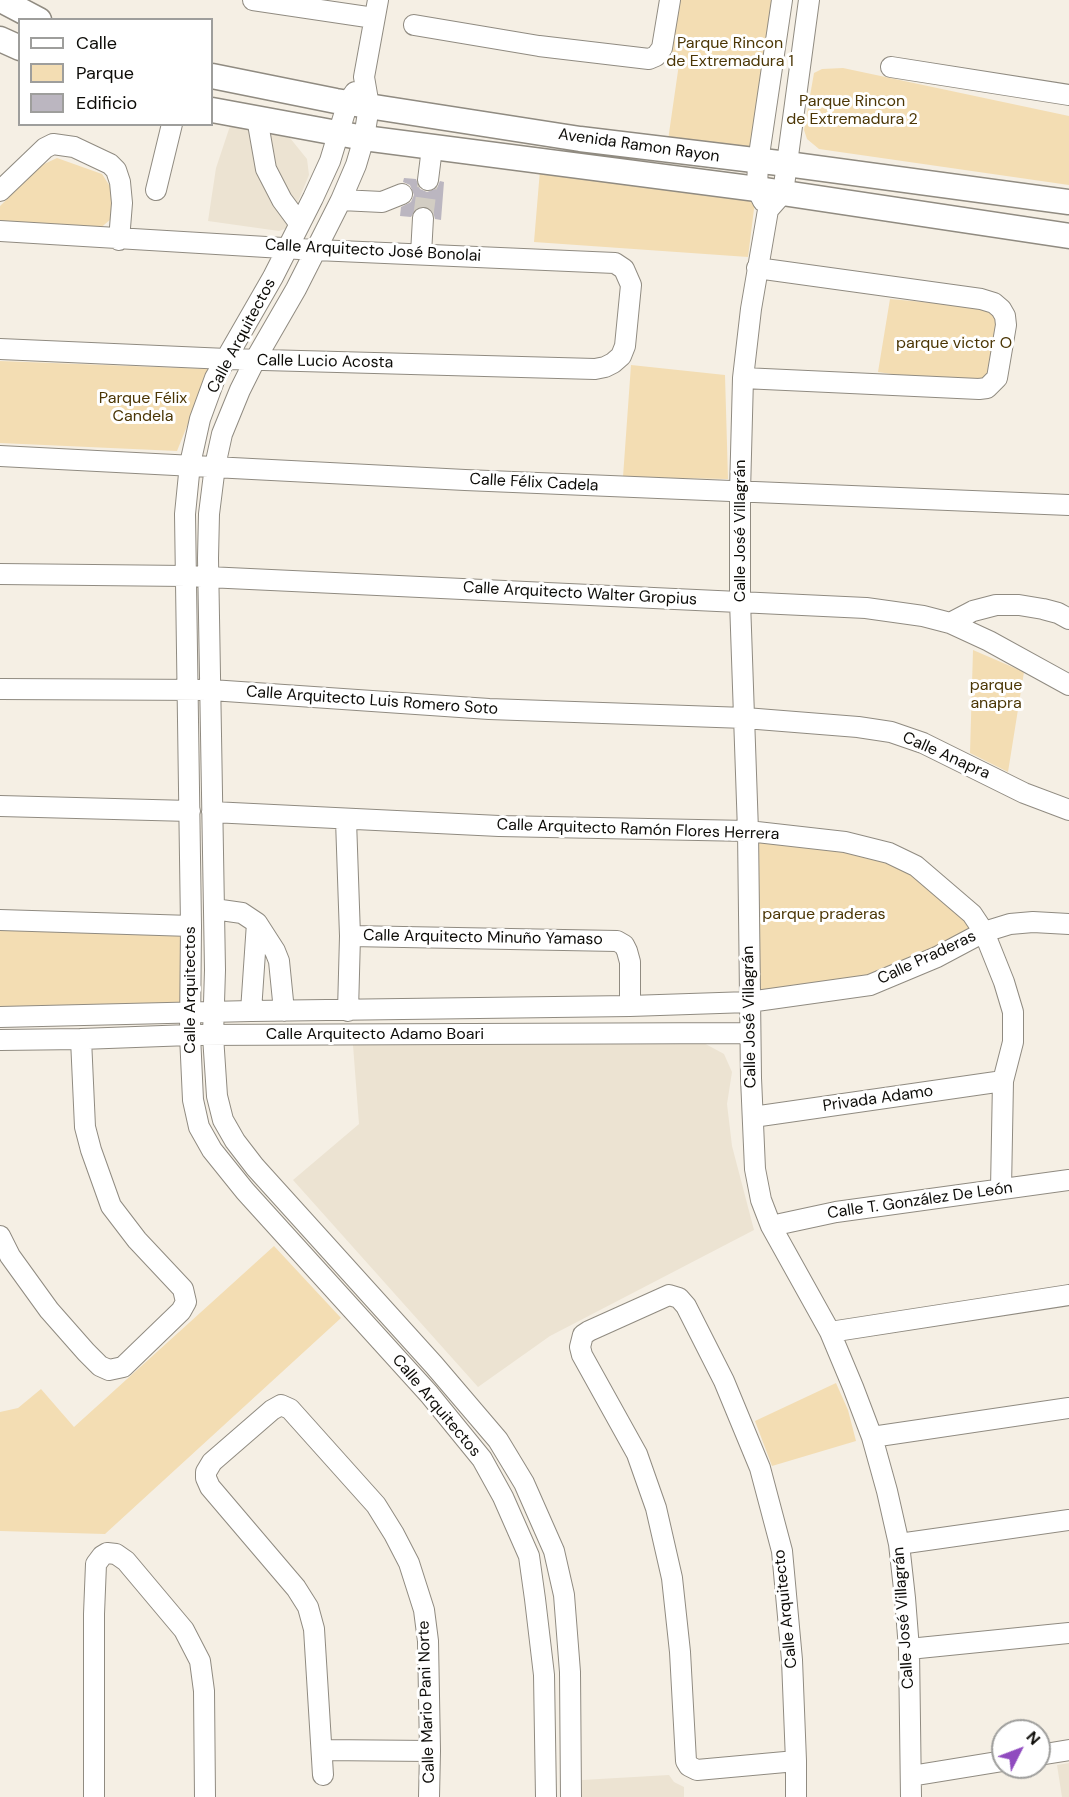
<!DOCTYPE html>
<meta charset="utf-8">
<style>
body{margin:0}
#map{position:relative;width:1069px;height:1797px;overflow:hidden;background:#f5efe4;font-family:"DM Sans",sans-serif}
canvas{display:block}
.legend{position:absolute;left:18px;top:18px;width:195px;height:108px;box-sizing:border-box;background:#fff;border:2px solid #9e9e9c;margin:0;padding:8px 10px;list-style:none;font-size:18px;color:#0d0c08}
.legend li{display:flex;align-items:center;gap:12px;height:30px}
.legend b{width:30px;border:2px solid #9e9e9c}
.north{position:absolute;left:991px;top:1719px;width:60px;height:60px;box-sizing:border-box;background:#fff;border:2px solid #9e9e9c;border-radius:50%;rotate:48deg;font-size:16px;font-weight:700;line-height:24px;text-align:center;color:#0d0c08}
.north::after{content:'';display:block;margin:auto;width:21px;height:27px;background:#904bbf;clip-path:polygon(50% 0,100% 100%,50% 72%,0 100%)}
</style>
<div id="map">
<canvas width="1069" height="1797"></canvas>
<ul class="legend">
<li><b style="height:8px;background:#fff"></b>Calle</li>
<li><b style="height:16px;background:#f3ddb3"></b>Parque</li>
<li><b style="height:16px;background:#bbb6c0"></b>Edificio</li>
</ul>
<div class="north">N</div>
</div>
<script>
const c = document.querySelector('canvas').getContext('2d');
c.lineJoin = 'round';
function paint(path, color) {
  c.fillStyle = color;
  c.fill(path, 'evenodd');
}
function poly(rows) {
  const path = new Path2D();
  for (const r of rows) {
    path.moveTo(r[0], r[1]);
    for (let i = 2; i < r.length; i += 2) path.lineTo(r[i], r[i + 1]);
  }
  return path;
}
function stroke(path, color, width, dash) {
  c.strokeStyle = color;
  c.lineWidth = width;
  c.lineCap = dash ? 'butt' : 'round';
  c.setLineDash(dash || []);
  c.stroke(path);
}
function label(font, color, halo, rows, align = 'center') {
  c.font = font + ' "DM Sans",sans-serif';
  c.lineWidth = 6;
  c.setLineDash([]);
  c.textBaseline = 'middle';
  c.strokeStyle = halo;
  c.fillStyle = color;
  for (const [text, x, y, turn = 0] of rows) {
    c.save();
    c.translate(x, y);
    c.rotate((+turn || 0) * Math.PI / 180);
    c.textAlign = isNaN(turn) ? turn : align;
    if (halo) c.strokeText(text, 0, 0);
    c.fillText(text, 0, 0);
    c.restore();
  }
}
paint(poly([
 [230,126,290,138,307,159,309,175,287,228,279,231,208,221,216,168],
 [700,1041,724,1054,732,1072,727,1104,732,1146,754,1230,550,1336,478,1387,293,1180,359,1124,353,1045],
 [1069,1763,1069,1797,1062,1797,1057,1765],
 [669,1775,674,1782,684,1787,684,1797,582,1797,582,1780]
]), '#ece3d2');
paint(poly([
 [672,0,789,0,766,163,667,147,679,64,663,48],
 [843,68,1069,116,1069,185,819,149,807,139,804,130,814,73,822,69],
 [57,158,102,174,113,191,111,219,98,230,0,226,0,206,42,165],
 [540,170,755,201,748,257,534,242],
 [890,299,1001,309,987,388,878,372],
 [0,361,210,369,177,451,0,443],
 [631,365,725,375,728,479,623,477],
 [973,650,1024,672,1008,772,970,753],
 [748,831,889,853,984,932,903,972,749,1002],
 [0,920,191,926,190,1012,0,1017],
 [274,1246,341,1318,105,1534,0,1531,0,1412,18,1408,41,1389,74,1427],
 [836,1383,848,1410,856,1441,772,1466,755,1421]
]), '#f3ddb3');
paint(poly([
 [404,178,416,179,420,189,427,192,437,188,440,181,444,182,441,220,435,219,433,212,424,206,417,208,411,217,400,216,401,207,411,202,414,195,410,185,403,182]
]), '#bbb6c0');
stroke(poly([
 [423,218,428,180]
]), '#d2cdc3', 20, [20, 10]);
const minor = poly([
 [253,0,374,18],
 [378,0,364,77,369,106,364,138,356,165,341,200,296,289,255,360,240,390,222,434,215,466,209,514,208,558,215,970,213,1036,217,1096,223,1120,235,1141,255,1167,434,1365,498,1440,524,1483,554,1551,564,1595,570,1672,571,1797],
 [809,0,783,193,768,210,751,309,743,378,740,492,740,601,748,831,751,1078,755,1169,761,1200,771,1226,830,1332,853,1387,872,1437,887,1491,899,1544,905,1598,909,1649,911,1797],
 [414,25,539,46,649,59,656,56,662,48,670,0],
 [891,67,1069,95],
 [355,92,348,102,330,161,313,198,273,277,215,378,200,419,190,464,185,514,191,926,190,1035,193,1100,199,1127,212,1150,245,1191,429,1394,482,1459,503,1497,529,1556,535,1599,544,1675,546,1797],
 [257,118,266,169,282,200,299,223],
 [428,180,432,148],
 [156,190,172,124],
 [0,191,45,148,53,144,74,147,110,164,116,170,120,182,122,203,119,240],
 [341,200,382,202,402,194],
 [763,201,757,189,758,162,782,0],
 [0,231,316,250,615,263,624,269,631,285,625,346,621,356,613,363,605,367,595,369,227,359,0,349],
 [421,254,423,218],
 [743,378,979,389,987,388,997,378,1006,325,1005,316,1001,309,994,303,981,299,757,268],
 [0,456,465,480,1069,505],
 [0,574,186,576,866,608,923,616,950,623,989,641,1069,685],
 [950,623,973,611,996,605,1019,605,1043,609,1058,613,1069,619],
 [0,689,211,690,489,709,745,718,858,727,891,732,923,743,1024,793,1069,810],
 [0,806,190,811],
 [212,812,499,826,748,831,845,842,889,853,916,866,972,914,984,932,1004,982,1013,1012,1013,1042,1003,1081,1001,1189],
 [346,820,350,936,348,1011],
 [214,909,242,913,257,923,275,951,279,961,284,1011],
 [0,920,191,926],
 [350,936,617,941,624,945,627,951,630,962,630,1006],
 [251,1011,257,923],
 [0,1017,251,1011,630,1006,749,1002,870,985,937,957,984,932,1010,924,1033,922,1069,924],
 [0,1040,81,1039,190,1035,750,1033],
 [753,1117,1003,1081],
 [771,1226,836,1212,1069,1180],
 [0,1236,10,1256,49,1310,86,1352,100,1366,109,1370,123,1367,181,1311,186,1302,183,1289,137,1240,111,1206,91,1150,85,1127,81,1039],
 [830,1332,1069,1295],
 [872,1437,1069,1408],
 [899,1544,1069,1520],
 [909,1649,1069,1633],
 [322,1750,430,1751],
 [1039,1755,1069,1750],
 [796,1761,697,1770,689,1766,686,1761,680,1652,672,1578,656,1508,637,1454,582,1355,580,1347,583,1335,589,1331,669,1295,679,1298,686,1306,724,1381,760,1468,782,1551,792,1660,796,1761,796,1797],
 [323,1775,314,1629,308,1607,296,1588,210,1487,206,1478,206,1472,212,1462,272,1410,281,1405,290,1409,376,1505,394,1534,409,1563,424,1610,428,1641,430,1751,429,1797],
 [911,1776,1003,1761],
 [94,1797,94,1614,96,1564,102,1556,107,1553,116,1554,126,1561,184,1630,200,1661,204,1691,205,1797]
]);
const major = poly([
 [1,0,39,20],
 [0,39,20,48],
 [212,76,336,101,580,139,787,164,1069,202],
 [212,110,364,138,757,189,1069,236]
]);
stroke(minor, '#908b81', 22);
stroke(major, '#908b81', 27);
stroke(minor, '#fff', 20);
stroke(major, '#fff', 24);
label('16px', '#4b3605', '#fff', [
 ["Parque Rincon",730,44],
 ["de Extremadura 1",730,62],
 ["Parque Rincon",852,102],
 ["de Extremadura 2",852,120],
 ["parque victor O",954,344],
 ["Parque Félix",143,399],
 ["Candela",143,417],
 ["parque",996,686],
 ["anapra",996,704],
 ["parque praderas",824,915]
]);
label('16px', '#0d0c08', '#fff', [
 ["Avenida Ramon Rayon",639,146,8],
 ["Calle Arquitecto José Bonolai",373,251,3],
 ["Calle Arquitectos",242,336,-62],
 ["Calle Lucio Acosta",325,362,1],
 ["Calle Félix Cadela",534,483,3],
 ["Calle José Villagrán",741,531,-90],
 ["Calle Arquitecto Walter Gropius",580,594,3],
 ["Calle Arquitecto Luis Romero Soto",372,701,4],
 ["Calle Anapra",946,756,24],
 ["Calle Arquitecto Ramón Flores Herrera",638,830,2],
 ["Calle Arquitecto Minuño Yamaso",483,938,1],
 ["Calle Praderas",927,958,-25],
 ["Calle Arquitectos",191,990,-90],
 ["Calle José Villagrán",750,1017,-91],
 ["Calle Arquitecto Adamo Boari",375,1035],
 ["Privada Adamo",878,1099,-8],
 ["Calle T. González De León",920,1201,-8],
 ["Calle Arquitectos",436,1406,50],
 ["Calle Arquitecto",786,1609,-96],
 ["Calle José Villagrán",904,1618,-94],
 ["Calle Mario Pani Norte",427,1702,-92]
]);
</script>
